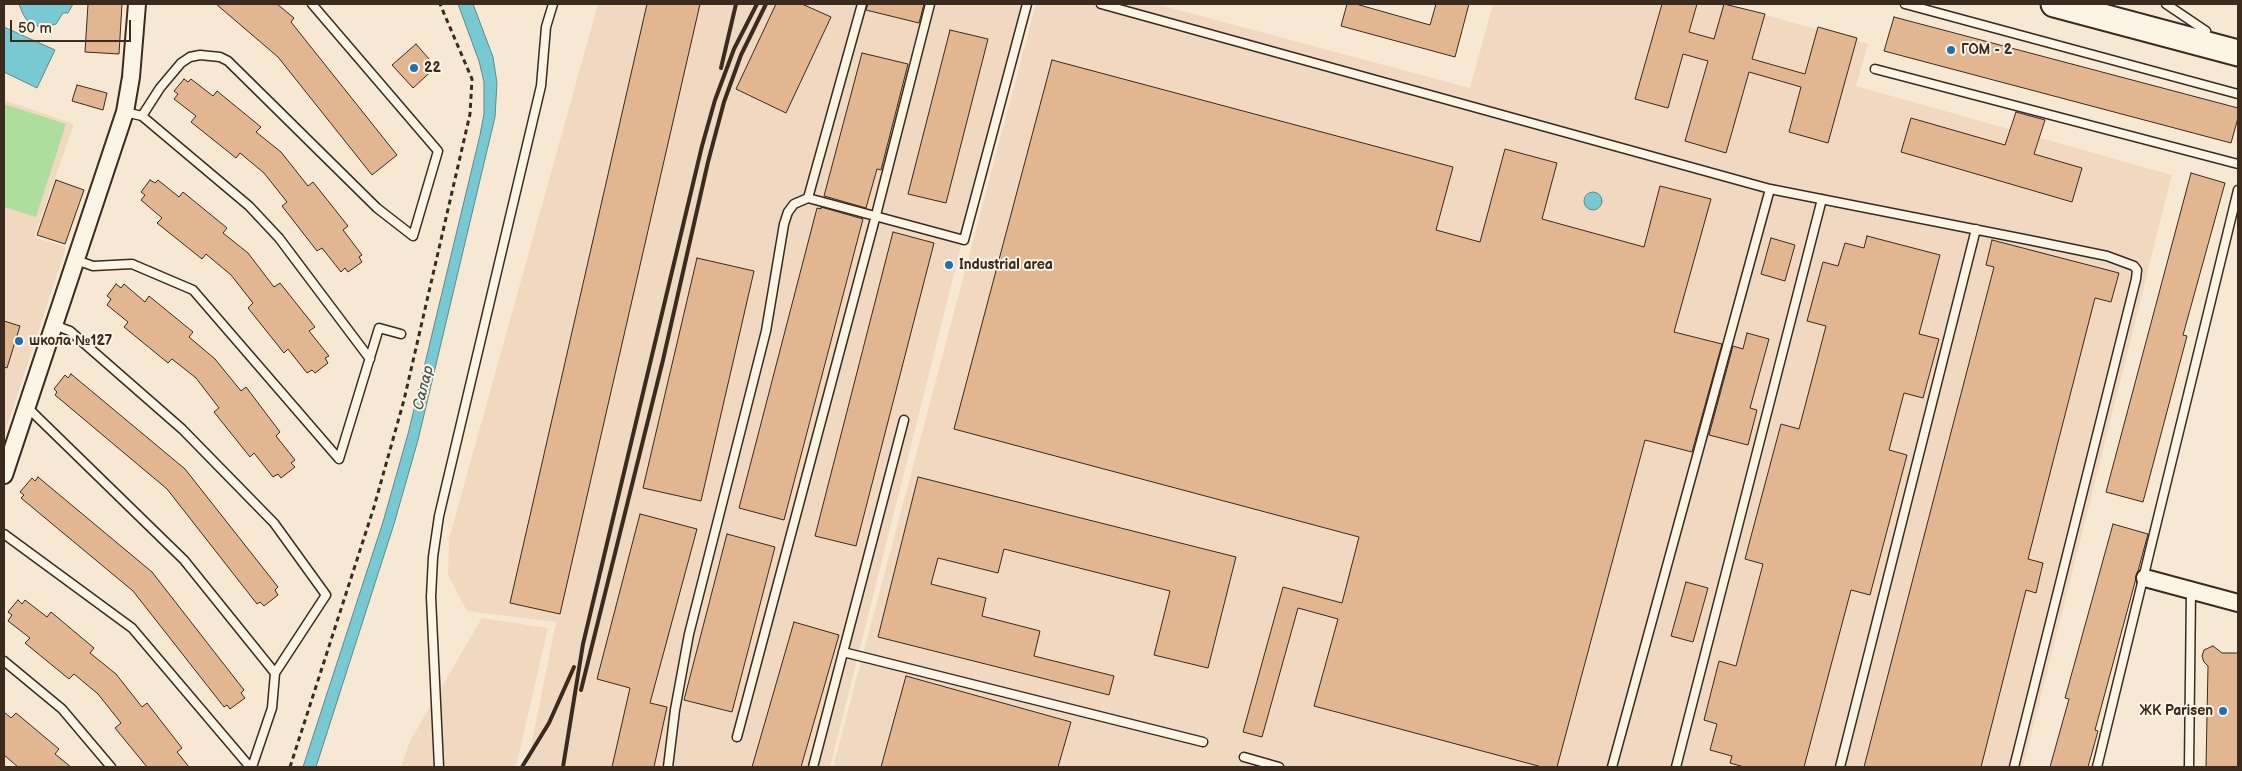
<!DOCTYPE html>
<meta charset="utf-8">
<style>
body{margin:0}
#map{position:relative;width:2242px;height:771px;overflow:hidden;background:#f7e8d4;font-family:"Balsamiq Sans",sans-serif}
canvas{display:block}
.frame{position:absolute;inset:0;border:5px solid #3b2a1e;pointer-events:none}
.scale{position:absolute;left:10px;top:20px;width:121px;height:22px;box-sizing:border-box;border:2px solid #3b2a1e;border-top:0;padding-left:6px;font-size:15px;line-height:18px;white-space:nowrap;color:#3b2a1e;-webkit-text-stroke:4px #fcf5e5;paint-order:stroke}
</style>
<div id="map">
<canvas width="2242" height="771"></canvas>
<div class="frame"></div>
<div class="scale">50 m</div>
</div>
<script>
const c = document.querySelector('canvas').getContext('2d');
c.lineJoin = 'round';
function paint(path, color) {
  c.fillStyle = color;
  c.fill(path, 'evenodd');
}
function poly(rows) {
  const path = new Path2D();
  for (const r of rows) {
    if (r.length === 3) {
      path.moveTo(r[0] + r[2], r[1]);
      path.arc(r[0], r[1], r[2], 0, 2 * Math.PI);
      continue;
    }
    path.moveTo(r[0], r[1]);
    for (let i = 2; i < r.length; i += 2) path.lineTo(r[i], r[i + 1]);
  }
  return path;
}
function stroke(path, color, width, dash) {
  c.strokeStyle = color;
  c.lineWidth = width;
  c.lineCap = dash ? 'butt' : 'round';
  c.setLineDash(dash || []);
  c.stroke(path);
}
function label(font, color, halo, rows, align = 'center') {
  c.font = font + ' "Balsamiq Sans",sans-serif';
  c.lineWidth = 4;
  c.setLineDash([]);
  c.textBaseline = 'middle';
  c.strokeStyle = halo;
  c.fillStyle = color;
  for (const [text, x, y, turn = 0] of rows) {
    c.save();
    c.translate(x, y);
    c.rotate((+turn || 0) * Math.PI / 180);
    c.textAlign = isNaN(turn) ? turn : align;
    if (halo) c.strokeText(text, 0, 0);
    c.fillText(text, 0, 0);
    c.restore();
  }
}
paint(poly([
 [598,4,1022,4,830,767,527,767,556,622,467,611,448,575,449,539],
 [1036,4,1156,4,1470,88,1493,4,1727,4,1868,44,1856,86,2172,175,2023,767,833,767],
 [4,100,74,124,34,237,66,247,4,435],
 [482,618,548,628,516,767,401,767,410,741]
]), '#f0d9c0');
paint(poly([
 [4,104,66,124,36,217,4,207]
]), '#adde9e');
const water = poly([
 [19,4,73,4,68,13,63,13,56,24,42,28,28,22,23,14,19,4],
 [458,4,473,4,493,57,497,83,495,117,418,440,394,524,316,767,303,767,383,522,408,434,480,135,484,114,484,82,479,61,458,4],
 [4,27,55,50,37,88,4,72,4,27],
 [1593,201,9]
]);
paint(water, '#78c9d2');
stroke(water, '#60898a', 1);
const building = poly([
 [88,4,122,4,119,54,85,52,88,4],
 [216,4,277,4,294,18,291,22,397,155,372,175,278,57,216,4],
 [647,4,700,4,560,614,510,603,647,4],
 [776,4,802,4,831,17,786,113,736,89,776,4],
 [868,4,924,4,919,23,866,10,868,4],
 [1347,4,1356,4,1430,25,1436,4,1469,4,1455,57,1341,26,1347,4],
 [1662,4,1697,4,1689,32,1714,39,1724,4,1765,14,1752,59,1805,74,1818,27,1857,38,1828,143,1789,132,1801,87,1749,72,1726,153,1685,141,1708,61,1683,54,1668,108,1635,99,1662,4],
 [1894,17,2238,108,2238,118,2231,143,1884,51,1894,17],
 [950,30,988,39,946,203,908,194,950,30],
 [416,44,436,67,413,88,392,65,416,44],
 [862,53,908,64,881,170,877,169,866,208,824,196,862,53],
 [1052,60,1453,167,1436,230,1480,242,1505,149,1557,163,1542,219,1644,247,1660,186,1711,199,1674,332,1722,344,1692,452,1645,440,1557,767,1542,767,1314,706,1338,619,1298,608,1262,737,1243,732,1283,587,1342,603,1359,537,954,429,1052,60],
 [184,79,188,82,191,79,213,96,217,91,261,127,256,132,281,152,308,186,313,182,348,226,343,230,362,255,359,257,362,262,348,272,345,268,341,272,322,248,317,251,282,206,287,202,264,173,240,153,236,158,191,122,196,116,174,99,178,94,174,91,184,79],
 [77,85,107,93,103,110,72,101,77,85],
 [2016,112,2045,120,2034,154,2082,168,2072,202,1901,152,1911,118,2005,145,2016,112],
 [2191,173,2225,183,2183,335,2187,336,2143,502,2106,492,2191,173],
 [56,180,84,190,65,244,37,235,56,180],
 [150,180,155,183,158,180,179,197,183,192,227,228,223,233,248,253,274,287,280,283,315,327,309,331,329,356,325,358,328,363,315,373,312,370,307,373,288,349,284,353,248,308,253,303,231,275,206,254,202,259,157,223,162,218,141,200,145,195,141,192,150,180],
 [821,207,863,219,784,520,739,508,817,208,821,209,821,207],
 [893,232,934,243,856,546,815,536,893,232],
 [1867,236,1940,255,1919,334,1939,339,1923,398,1904,393,1889,450,1907,455,1870,595,1851,590,1804,767,1744,767,1730,763,1732,756,1710,750,1717,724,1704,720,1719,661,1736,666,1763,564,1745,559,1781,424,1799,429,1826,326,1807,321,1823,262,1838,266,1845,243,1864,248,1867,236],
 [1771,238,1795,245,1785,281,1761,274,1771,238],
 [1992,240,2119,273,2111,302,2095,298,2028,559,2043,563,2036,593,2026,590,1981,767,1864,767,1994,267,1986,265,1992,240],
 [697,258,754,271,701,501,643,488,697,258],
 [116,284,121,288,124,284,145,302,149,296,193,332,189,337,215,359,241,391,246,387,280,432,276,436,295,460,291,463,295,467,281,478,278,474,273,477,254,453,250,457,214,412,219,408,196,378,172,359,168,363,124,327,128,322,107,305,111,299,107,296,116,284],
 [4,321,20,326,7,368,4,367,4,321],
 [1747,333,1769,339,1750,408,1757,410,1748,445,1709,435,1733,346,1743,349,1747,333],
 [71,374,185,469,278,587,275,590,278,595,264,606,260,602,257,604,167,489,55,395,57,392,54,389,65,375,68,378,71,374],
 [38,477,152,572,244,690,241,693,245,698,230,709,227,705,224,707,133,591,21,498,24,495,20,492,32,478,35,481,38,477],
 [918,477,1236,557,1208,668,1154,655,1170,591,1004,549,998,573,938,558,931,584,986,598,982,616,1040,631,1034,656,1114,676,1109,695,878,637,918,477],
 [640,514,697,529,650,703,667,707,654,767,612,767,630,688,597,679,640,514],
 [2113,524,2148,534,2095,730,2098,731,2088,767,2050,767,2069,699,2065,698,2113,524],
 [727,534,775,547,732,712,684,700,727,534],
 [1686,582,1708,588,1693,642,1671,636,1686,582],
 [18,600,22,604,25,600,47,617,51,612,94,648,90,653,116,674,142,707,147,703,182,748,177,752,189,767,147,767,115,728,121,723,98,694,74,674,69,679,25,643,30,638,8,621,12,615,8,612,18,600],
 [794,622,839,635,801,767,752,767,794,622],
 [2213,646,2222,653,2238,653,2238,767,2206,767,2208,666,2204,662,2202,656,2204,650,2213,646],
 [906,676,1071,722,1058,767,881,767,906,676],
 [4,712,11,718,16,713,59,749,55,754,71,767,18,767,4,755,4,712]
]);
paint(building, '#e1b691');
stroke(building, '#3b2a1e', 1);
const lane = poly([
 [1101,4,1770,189,2029,240,2107,256,2134,266,2137,270,2136,279,2014,767],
 [1905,4,2238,94],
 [2166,4,2206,31],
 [1875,69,2238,164],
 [125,112,142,116,249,206,279,238,370,359],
 [142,116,160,88,181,63,190,57,200,55,220,57,228,61,377,208,413,236,438,151,312,4],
 [808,198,862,4],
 [76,260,93,266,132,264,193,290,339,459,379,328,401,334],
 [54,325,70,331,182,429,274,523,326,595,275,673,272,708,252,767],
 [27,407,184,560,275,673],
 [4,534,132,628,250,767],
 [843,652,1203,742],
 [4,661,62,709,111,767],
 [737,737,876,215,930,4],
 [1244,757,1279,767],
 [439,767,431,597,433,557,439,516,541,86,546,27,553,4],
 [668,767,675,710,689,634,766,331,784,224,788,212,794,204,808,198,964,240,1027,4],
 [813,767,904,420],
 [1612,767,1770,189],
 [1676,767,1822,199],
 [1840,767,1976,229],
 [2097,767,2238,190],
 [2189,767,2191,590]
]);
const street = poly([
 [4,475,125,112,131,77,137,4],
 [2145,578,2238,603]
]);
const primary = poly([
 [2054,4,2238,53]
]);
stroke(lane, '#3b2a1e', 11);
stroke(street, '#3b2a1e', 20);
stroke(primary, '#3b2a1e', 29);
stroke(poly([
 [290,767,374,507,404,400,470,114,472,79,440,4]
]), '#3b2a1e', 3, [5, 4]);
stroke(lane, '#fcf5e5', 8);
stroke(street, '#fcf5e5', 16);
stroke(primary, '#fcf5e5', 25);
stroke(poly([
 [721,68,736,4],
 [581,690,663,360,708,162,724,102,741,55,766,4],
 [522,767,549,723,574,667],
 [563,767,583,644,702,146,715,100,734,49,757,4]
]), '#3b2a1e', 4);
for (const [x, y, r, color] of [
 [1951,50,5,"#1f6fb2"],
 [414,68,5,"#1f6fb2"],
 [949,265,5,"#1f6fb2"],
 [19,341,5,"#1f6fb2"],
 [2223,711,5,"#1f6fb2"]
]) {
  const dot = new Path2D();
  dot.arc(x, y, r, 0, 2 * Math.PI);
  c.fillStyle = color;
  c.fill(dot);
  stroke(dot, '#fcf5e5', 2);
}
label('bold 14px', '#3b2a1e', '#fcf5e5', [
 ["ГОМ - 2",1961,50],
 ["22",424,68],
 ["Industrial area",959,265],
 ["школа №127",29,341],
 ["ЖК Parisen",2213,711,"right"]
], 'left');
label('italic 15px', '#4d5a54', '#fcf5e5', [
 ["Салар",424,388,-76]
]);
</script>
